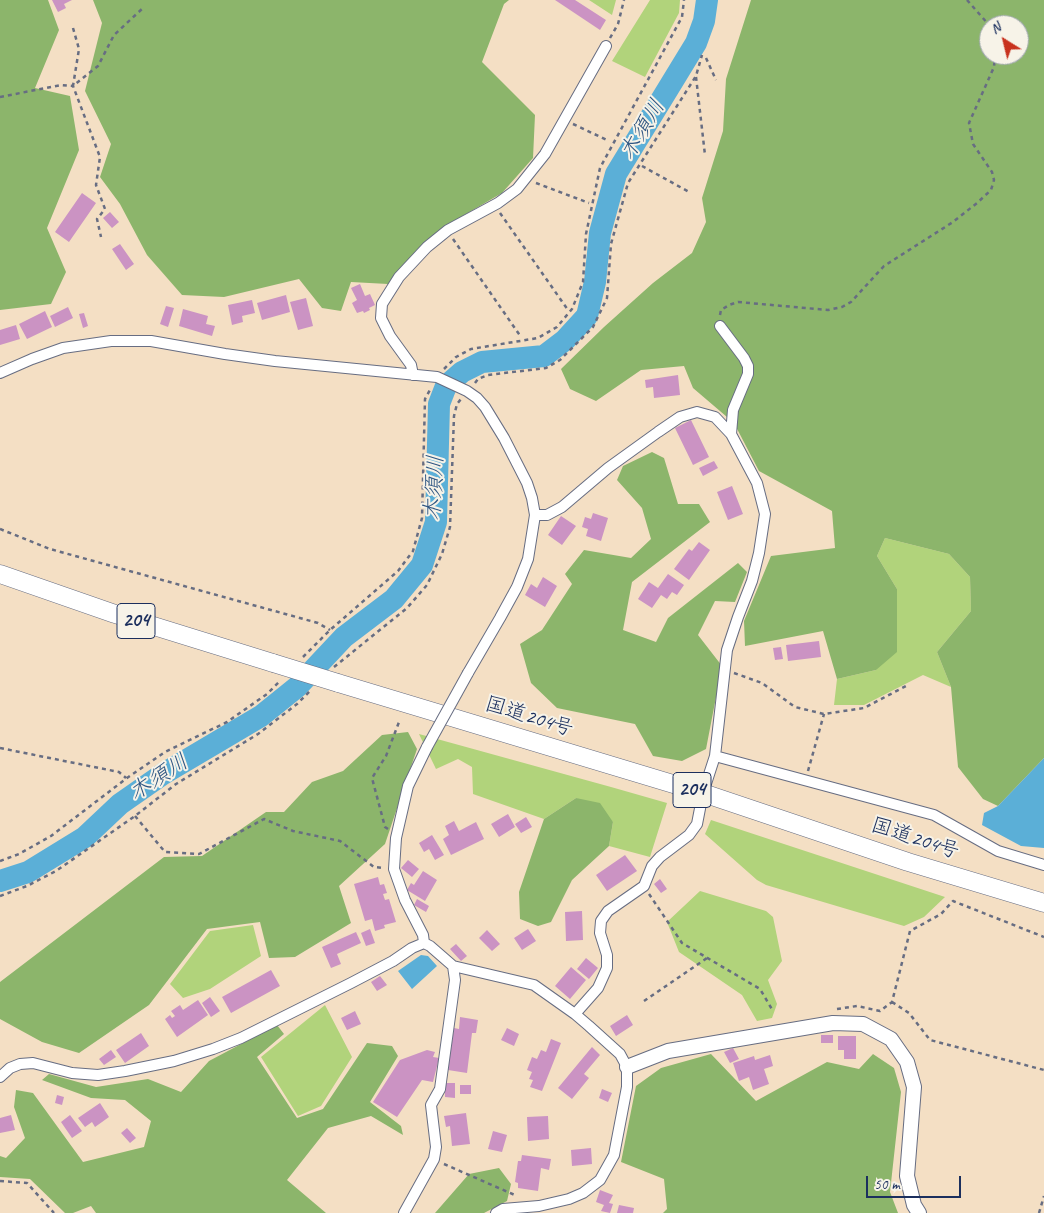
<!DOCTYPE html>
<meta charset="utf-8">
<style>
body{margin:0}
#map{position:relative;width:1044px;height:1213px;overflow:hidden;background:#f4dfc4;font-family:Caveat,sans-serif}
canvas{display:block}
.north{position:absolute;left:979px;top:15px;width:50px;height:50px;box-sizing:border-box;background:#f7f3e8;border:1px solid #9fa5b1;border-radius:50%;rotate:324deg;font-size:14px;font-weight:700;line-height:20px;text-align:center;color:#1b2f5e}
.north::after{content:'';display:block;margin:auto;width:18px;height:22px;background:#c8321e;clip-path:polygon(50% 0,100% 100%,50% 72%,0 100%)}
.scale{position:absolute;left:866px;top:1176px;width:95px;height:22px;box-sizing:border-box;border:2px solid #1b2f5e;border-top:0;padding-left:6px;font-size:15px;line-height:18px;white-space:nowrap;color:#1b2f5e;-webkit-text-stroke:4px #f7f3e8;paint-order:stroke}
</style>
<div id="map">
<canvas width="1044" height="1213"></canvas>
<div class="north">N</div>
<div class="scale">50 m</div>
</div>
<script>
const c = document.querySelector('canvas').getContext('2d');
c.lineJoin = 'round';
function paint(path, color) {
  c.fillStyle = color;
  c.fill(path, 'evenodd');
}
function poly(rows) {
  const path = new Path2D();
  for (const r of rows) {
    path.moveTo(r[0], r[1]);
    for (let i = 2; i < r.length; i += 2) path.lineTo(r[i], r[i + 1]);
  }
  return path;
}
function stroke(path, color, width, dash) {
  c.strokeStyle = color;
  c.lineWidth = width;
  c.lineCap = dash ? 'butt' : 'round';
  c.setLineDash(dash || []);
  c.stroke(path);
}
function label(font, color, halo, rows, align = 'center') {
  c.font = font + ' Caveat,"Klee One",sans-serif';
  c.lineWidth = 4;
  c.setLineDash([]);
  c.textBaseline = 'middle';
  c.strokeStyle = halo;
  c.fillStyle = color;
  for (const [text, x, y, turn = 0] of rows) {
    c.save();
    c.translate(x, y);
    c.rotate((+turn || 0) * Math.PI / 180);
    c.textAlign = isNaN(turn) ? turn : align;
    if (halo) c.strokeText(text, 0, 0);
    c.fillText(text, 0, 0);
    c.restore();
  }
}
paint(poly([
 [589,0,616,0,612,15],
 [650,0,680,0,679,13,645,77,612,61],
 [885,538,949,554,970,577,971,611,937,652,951,687,923,675,864,705,834,705,837,679,876,670,897,589,877,556],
 [419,734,611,787,667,803,650,857,609,846,613,822,576,798,544,819,473,794,472,767,458,759,436,769],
 [711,820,945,897,924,917,904,926,766,885,757,880,705,834],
 [700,891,766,911,773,917,782,961,768,980,777,1004,772,1018,757,1021,742,995,679,952,667,922],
 [253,925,261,956,210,989,183,998,170,984,210,931],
 [325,1005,352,1057,321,1106,298,1116,261,1057]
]), '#b1d37b');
paint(poly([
 [0,0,48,0,59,30,35,88,70,96,79,150,47,228,66,272,51,304,0,310],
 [93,0,509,0,504,4,482,62,535,115,533,158,502,193,442,228,388,284,351,282,341,311,322,308,299,279,224,297,182,295,147,255,120,204,100,177,111,144,85,91,102,23],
 [751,0,1044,0,1044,758,998,806,983,799,958,767,951,687,937,652,971,611,970,577,949,554,885,538,877,556,897,589,897,652,876,670,837,679,823,631,745,646,744,621,771,556,835,548,832,511,759,471,734,423,693,388,684,366,641,370,596,401,570,389,561,369,604,327,653,283,692,253,706,222,702,198,723,131,726,79],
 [989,25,1019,25,1019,55,989,55],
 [652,452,664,458,678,504,699,504,710,522,632,582,623,630,656,642,668,618,738,563,747,572,735,602,715,601,698,635,722,666,706,749,682,761,653,756,635,724,557,708,531,683,520,644,542,630,572,584,565,574,584,550,631,558,651,539,642,508,617,480,623,466],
 [408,732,417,749,385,844,339,886,351,923,295,957,269,958,260,922,207,929,149,1005,79,1053,42,1042,0,1019,0,982,164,857,202,856,266,812,284,812,312,782,343,771,382,735],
 [576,798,600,803,613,822,609,846,572,880,551,922,538,926,520,919,519,892,544,819],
 [277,1025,284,1034,257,1057,297,1118,323,1109,367,1043,392,1046,398,1056,370,1102,401,1126,403,1135,371,1116,328,1128,287,1180,326,1213,96,1213,91,1206,73,1213,65,1213,30,1179,0,1177,0,1156,6,1158,25,1138,14,1107,16,1090,33,1093,83,1162,144,1147,151,1121,125,1100,91,1098,42,1080,49,1074,96,1087,148,1079,181,1092,209,1061],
 [711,1054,756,1101,827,1062,859,1069,873,1054,894,1068,901,1092,890,1192,898,1213,663,1213,667,1209,664,1179,621,1162,636,1086,661,1068],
 [499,1168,511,1184,507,1201,484,1213,435,1213,469,1174]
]), '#8cb56b');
paint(poly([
 [1044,758,1044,848,1021,846,982,825,984,813,998,806],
 [421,955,428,956,437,966,412,989,398,971]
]), '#5bafd7');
stroke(poly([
 [0,881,28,872,85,837,120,804,163,774,261,716,297,687,344,637,394,599,422,565,436,522,439,404,446,386,462,372,482,362,544,356,565,340,587,316,595,282,600,233,616,174,696,43,704,21,707,0]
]), '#5bafd7', 22);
paint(poly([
 [52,0,72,0,64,4,66,8,58,12],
 [555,0,575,0,606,20,600,30],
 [82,193,96,203,69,242,55,232],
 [110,212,119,222,112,228,103,218],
 [120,244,134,264,126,270,112,249],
 [360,284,365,296,370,294,375,305,369,308,370,310,364,313,363,311,357,313,352,303,357,300,351,288],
 [286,295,290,312,262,320,257,303],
 [306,298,313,326,298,330,290,302],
 [252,300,255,313,242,316,243,322,232,325,228,305],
 [166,306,174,308,168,327,160,324],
 [68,307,73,318,55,327,50,316],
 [183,309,208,316,206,324,215,326,212,336,179,326],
 [45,311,52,327,27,339,19,324],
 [84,313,88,326,83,328,79,314],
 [16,325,20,339,0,345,0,330],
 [678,375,680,395,654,398,653,387,646,388,645,380],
 [691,420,709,457,693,465,675,428],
 [714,461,718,468,703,476,699,468],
 [732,486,743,514,728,520,717,492],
 [593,513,608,518,601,541,586,536,588,529,582,527,585,517,591,519],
 [561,516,576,526,562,545,548,535],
 [699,542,710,550,689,580,674,569,689,549,692,551],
 [668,574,684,585,677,595,672,592,667,599,661,595,652,608,638,599,649,582,658,588],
 [543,577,557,586,545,607,525,595,531,584,537,588],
 [819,641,821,657,788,661,786,645],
 [781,647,783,659,775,660,773,648],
 [508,814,515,827,499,837,491,824],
 [526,817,532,827,521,833,515,824],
 [454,821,459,831,476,822,484,839,451,855,443,839,449,835,445,826],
 [432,835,444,855,435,860,429,849,424,852,419,843],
 [625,855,637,871,607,891,596,875],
 [408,860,419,869,412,877,401,868],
 [423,871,437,880,425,901,407,890,411,883,414,885],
 [378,877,380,885,384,884,387,893,383,894,385,900,389,899,396,922,384,925,385,928,375,931,372,919,365,921,354,884],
 [660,879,667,889,661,893,654,884],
 [417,899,429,906,426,912,414,905],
 [582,911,583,940,566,941,565,912],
 [370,929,375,943,366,946,361,933],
 [528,929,536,941,522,950,514,938],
 [487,930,500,944,492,951,479,938],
 [356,932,361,943,337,954,341,964,331,968,322,947],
 [456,944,467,956,461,961,450,949],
 [586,958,598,968,589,979,577,969],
 [571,967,586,980,570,999,555,986],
 [271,970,280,986,231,1013,222,997],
 [380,976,387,985,377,991,371,982],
 [210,997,220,1011,211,1017,202,1003],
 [198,1000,208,1015,177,1037,165,1019,170,1015,172,1018,175,1016,171,1011,180,1005,183,1010],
 [355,1011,361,1024,347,1030,341,1018],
 [627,1015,633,1025,616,1036,610,1026],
 [460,1017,478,1020,476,1033,472,1033,467,1073,448,1070,454,1028,459,1029],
 [507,1028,519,1034,514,1046,501,1040],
 [141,1033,149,1046,125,1063,116,1050],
 [821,1035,833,1035,833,1043,821,1043],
 [838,1036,856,1036,856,1059,844,1059,844,1050,838,1050],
 [551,1039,561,1043,542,1091,530,1087,533,1080,529,1079,532,1072,527,1070,532,1057,537,1059,541,1050,546,1052],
 [592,1047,600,1055,584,1074,589,1078,572,1099,558,1088],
 [733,1048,739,1059,730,1063,724,1052],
 [111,1050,116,1057,104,1065,99,1059],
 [427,1050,435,1052,433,1057,439,1058,433,1082,422,1080,397,1117,373,1102,400,1060],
 [770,1055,773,1066,764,1069,769,1084,753,1090,749,1077,739,1081,733,1063,754,1056,755,1060],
 [445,1083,455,1083,455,1098,445,1097],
 [460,1085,471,1085,471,1094,460,1094],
 [602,1089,612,1093,608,1102,599,1098],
 [57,1095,64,1097,62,1105,55,1103],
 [100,1103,109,1117,95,1127,92,1122,85,1127,78,1118],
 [466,1113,470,1144,452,1146,450,1126,446,1127,444,1116],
 [11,1115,15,1130,0,1133,0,1118],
 [70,1115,82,1131,72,1138,61,1122],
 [548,1116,549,1139,528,1141,527,1117],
 [127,1128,136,1138,130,1143,121,1133],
 [493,1131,507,1135,502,1152,488,1149],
 [591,1148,592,1164,572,1166,571,1150],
 [522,1155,551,1159,549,1170,541,1168,538,1191,518,1188,518,1183,515,1182,518,1161,521,1161],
 [600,1190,613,1195,609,1203,613,1204,610,1213,601,1211,604,1205,596,1202],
 [619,1205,634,1208,633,1213,617,1213]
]), '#cb93c3');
const minor = poly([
 [720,326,744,358,748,366,748,374,733,410,731,434],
 [0,373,32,359,63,348,111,341,151,341,225,354,275,361,437,377,467,391,477,398,485,407,504,438,527,483,532,498,535,515,528,559,517,587,500,618,468,673],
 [413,375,411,365,390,336,381,318,382,304,399,277,427,247,448,230,498,203,517,189,545,154,606,46],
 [535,515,547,515,562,507,608,468,658,432,680,417,697,412,715,417,731,434,757,483,765,514,759,553,752,581,738,617,727,650,715,756,703,793,697,824,689,835,660,857,652,866,644,886,608,911,601,921,600,933,607,955,607,968,598,988,575,1014],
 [715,756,934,815,998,851,1044,865],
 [424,943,430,946,453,966,534,985,575,1014,589,1026,620,1054,627,1067,627,1087,614,1155,600,1180,583,1193,569,1199,539,1206,503,1209,496,1213],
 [424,943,423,935,405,900,394,869,396,838,408,786,427,747],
 [0,1077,10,1068,20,1064,33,1063,72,1073,98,1075,125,1071,174,1061,213,1049,241,1038,351,983,393,961,412,948,424,943],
 [404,1213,434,1159,436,1147,431,1105,440,1089,455,980,453,966]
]);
const tertiary = poly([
 [627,1067,668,1051,833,1023,863,1024,891,1039,907,1062,914,1087,907,1176,914,1205,919,1213]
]);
const trunk = poly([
 [0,574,115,614,273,663],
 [338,683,703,793,908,862,1044,903]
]);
stroke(minor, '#676d82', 12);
stroke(tertiary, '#676d82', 16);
stroke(trunk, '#676d82', 19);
stroke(poly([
 [967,0,989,25],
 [73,28,79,49,73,86,98,66,114,35,143,8],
 [610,38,618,24,624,0],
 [706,58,716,80],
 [696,77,705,155],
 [0,97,61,85,73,86,100,157,96,185,105,209,97,219,101,237],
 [573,124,609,141],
 [642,166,691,193],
 [536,183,589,203],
 [500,213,568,310],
 [453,239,521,337],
 [720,315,721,310,729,305,738,302,828,310,842,307,851,302,884,266,953,222,977,203,991,190,994,180,992,172,973,144,969,123,994,67,995,55],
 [444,369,456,357,471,349,538,338,557,327,572,309,583,282,586,234,600,168,682,17,684,0],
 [475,383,478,379,488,375,546,368,560,360,593,327,607,298,611,244,628,183,696,76,702,55],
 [0,529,50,549,318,623,330,630],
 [303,657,330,630,398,571,413,551,422,518,425,399,431,388],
 [334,667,407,608,427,585,442,554,450,527,454,416,457,404,461,399],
 [734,673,762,683,795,707,824,714,864,708,906,686],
 [0,748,119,772,126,778],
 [808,771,824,714],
 [135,816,165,852,199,854,264,819,293,831,340,841,374,867,383,868],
 [388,829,385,827,372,778,386,756,399,722],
 [0,861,19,854,51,836,127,778,165,752,227,722,267,694,280,681],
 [649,894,682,943,760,989,773,1011],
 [0,896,27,886,56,871,135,816,176,784,258,734,297,704,311,690],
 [644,1001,707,958],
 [892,1002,909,1013,930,1040,1044,1070],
 [837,1009,857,1006,880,1011,892,1002,910,931,941,914,953,901,1044,937],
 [444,1164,517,1196],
 [0,1181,27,1183,54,1213],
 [1039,1213,1044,1196]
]), '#676d82', 2.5, [4, 4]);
stroke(minor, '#fff', 10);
stroke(tertiary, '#fff', 14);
stroke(trunk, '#fff', 18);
const minorBridge = poly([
 [427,747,468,673]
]);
const trunkBridge = poly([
 [273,663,338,683]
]);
stroke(minorBridge, '#676d82', 12, []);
stroke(trunkBridge, '#676d82', 19, []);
stroke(minorBridge, '#fff', 10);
stroke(trunkBridge, '#fff', 18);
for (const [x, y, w] of [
 [136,621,38],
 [692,790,38]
]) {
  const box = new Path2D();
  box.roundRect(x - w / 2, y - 17.5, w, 35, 4);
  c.fillStyle = '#f7f3e8';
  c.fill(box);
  stroke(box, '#1b2f5e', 1);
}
label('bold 20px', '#1b2f5e', null, [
 ["204",136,621],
 ["204",692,790]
]);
label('21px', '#1b2f5e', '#f7f3e8', [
 ["国道204号",529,717,17],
 ["国道204号",915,839,18]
]);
label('italic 22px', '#2e5582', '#f7f3e8', [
 ["木須川",643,130,-59],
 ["木須川",435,488,-87],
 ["木須川",159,778,-33]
]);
</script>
